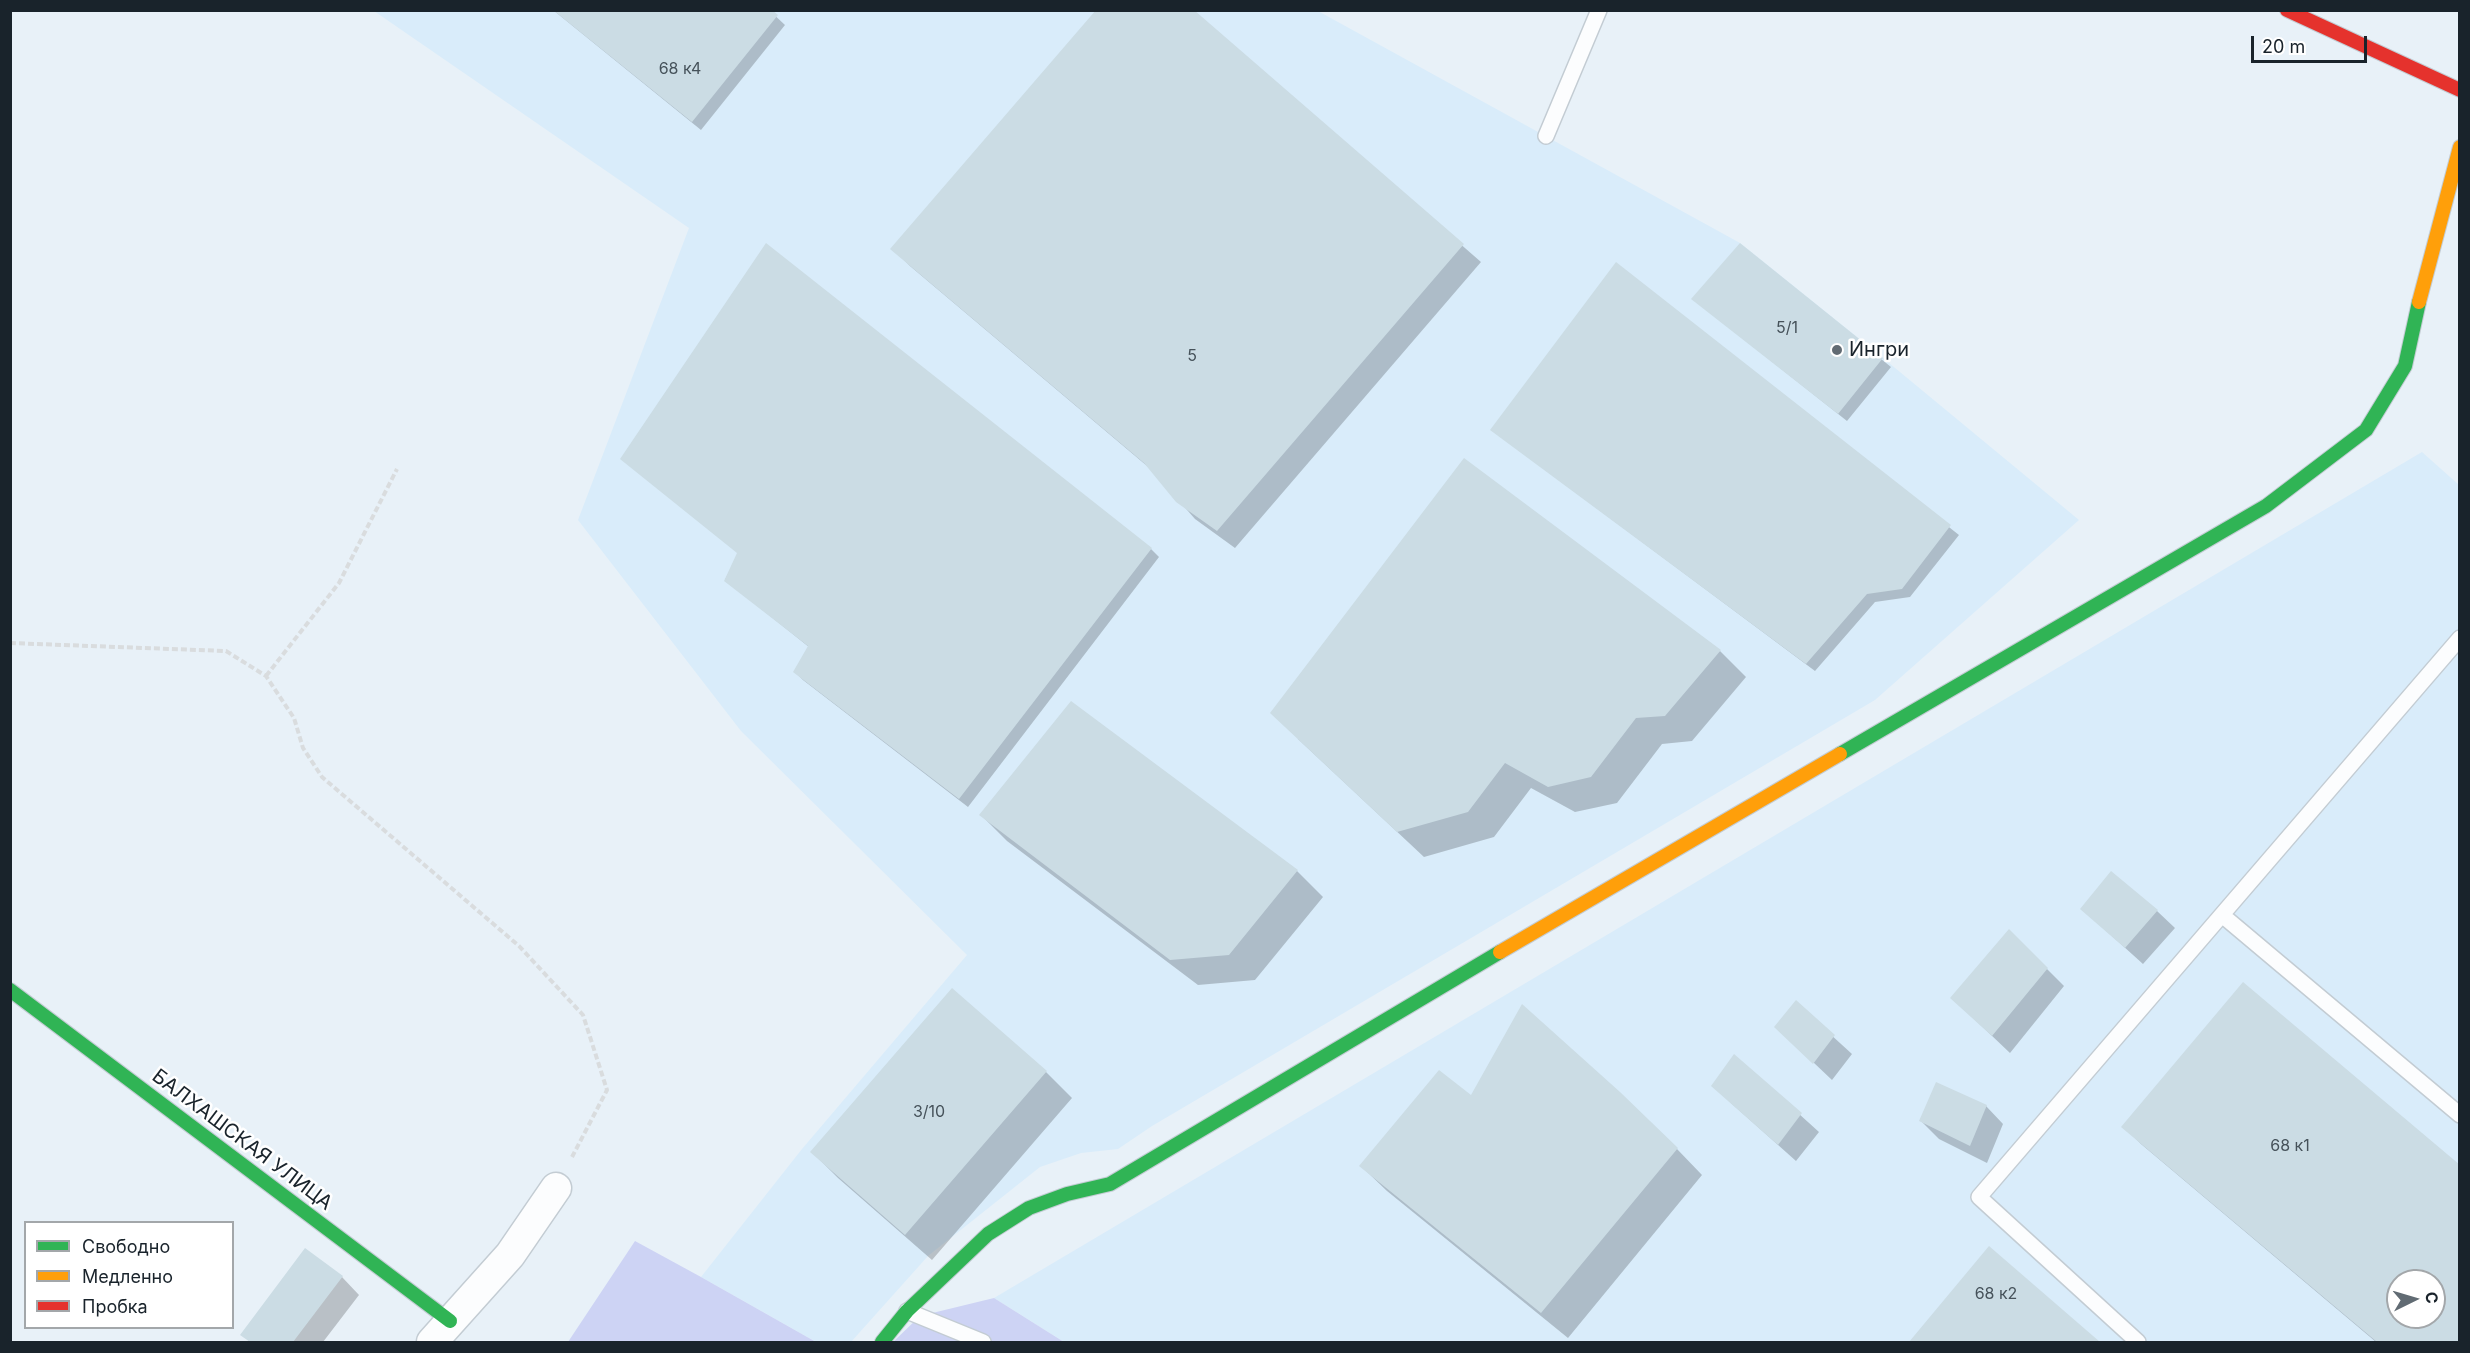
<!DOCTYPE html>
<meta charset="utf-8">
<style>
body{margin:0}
#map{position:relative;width:2470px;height:1353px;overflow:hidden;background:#e8f1f8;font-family:Inter,sans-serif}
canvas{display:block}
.frame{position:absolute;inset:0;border:12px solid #19232b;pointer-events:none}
.legend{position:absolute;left:24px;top:1221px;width:210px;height:108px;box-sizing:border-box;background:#fff;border:2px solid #a3a7aa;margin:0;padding:8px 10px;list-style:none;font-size:18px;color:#19232b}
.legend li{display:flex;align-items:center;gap:12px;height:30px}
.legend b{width:30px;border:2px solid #a3a7aa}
.north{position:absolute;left:2386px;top:1269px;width:60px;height:60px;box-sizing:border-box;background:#fff;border:2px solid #a3a7aa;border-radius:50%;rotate:85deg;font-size:16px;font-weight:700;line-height:24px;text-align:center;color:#19232b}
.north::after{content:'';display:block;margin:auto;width:21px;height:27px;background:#616b73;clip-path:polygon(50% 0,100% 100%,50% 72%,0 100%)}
.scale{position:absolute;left:2251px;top:36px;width:116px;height:27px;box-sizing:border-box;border:3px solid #19232b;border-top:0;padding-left:8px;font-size:18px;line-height:21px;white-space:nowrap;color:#19232b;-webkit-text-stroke:4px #fff;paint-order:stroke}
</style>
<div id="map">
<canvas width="2470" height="1353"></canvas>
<div class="frame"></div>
<ul class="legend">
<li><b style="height:8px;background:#30b455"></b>Свободно</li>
<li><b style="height:8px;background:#ff9f0a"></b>Медленно</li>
<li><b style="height:8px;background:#e5322d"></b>Пробка</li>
</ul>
<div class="north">С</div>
<div class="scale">20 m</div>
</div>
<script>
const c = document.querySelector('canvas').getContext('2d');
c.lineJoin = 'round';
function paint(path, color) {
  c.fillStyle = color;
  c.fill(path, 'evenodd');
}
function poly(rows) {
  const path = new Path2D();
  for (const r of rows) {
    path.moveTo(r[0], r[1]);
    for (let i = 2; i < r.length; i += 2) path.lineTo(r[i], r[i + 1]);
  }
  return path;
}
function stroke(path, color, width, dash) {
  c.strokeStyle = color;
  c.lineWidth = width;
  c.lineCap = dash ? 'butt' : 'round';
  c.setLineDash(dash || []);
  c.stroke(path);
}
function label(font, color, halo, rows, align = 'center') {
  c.font = font + ' Inter,sans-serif';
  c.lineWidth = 5;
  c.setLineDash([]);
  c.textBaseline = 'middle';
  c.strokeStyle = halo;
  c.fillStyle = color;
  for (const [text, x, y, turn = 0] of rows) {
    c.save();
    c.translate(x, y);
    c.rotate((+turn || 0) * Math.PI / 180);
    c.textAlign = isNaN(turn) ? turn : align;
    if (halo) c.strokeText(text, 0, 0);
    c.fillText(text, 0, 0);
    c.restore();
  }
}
paint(poly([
 [374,11,1318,11,1740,243,1883,358,2079,520,1875,700,1152,1126,1118,1149,1081,1153,1040,1167,928,1256,851,1342,816,1342,701,1277,802,1149,967,955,741,731,578,520,689,228],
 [2422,452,2459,485,2459,1342,1064,1342,994,1298],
 [2398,1281,2434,1281,2434,1317,2398,1317]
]), '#d9ecfa');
paint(poly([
 [635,1241,701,1277,816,1342,568,1342],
 [994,1298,1064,1342,893,1342,920,1316]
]), '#cdd3f4');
paint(poly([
 [553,10,769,10,785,25,701,130],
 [1192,10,1481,262,1235,548,1195,519,1153,471,910,266,893,249],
 [1740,245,1891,367,1847,421,1693,299],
 [1616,264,1959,535,1910,597,1875,602,1815,671,1492,430],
 [1151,549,1159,557,968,807,803,680,795,672,809,647,725,580,738,554],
 [1720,651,1746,677,1692,741,1662,744,1617,803,1575,812,1531,788,1494,837,1424,857,1298,739],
 [981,815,1297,871,1323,897,1255,980,1198,985,1007,841],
 [2111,873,2157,911,2175,928,2143,964,2082,909],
 [2009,931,2064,986,2010,1053,1970,1015],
 [952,990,1046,1072,1072,1098,932,1260,838,1178,812,1152],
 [1796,1003,1852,1054,1832,1080,1794,1044],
 [1735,1056,1819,1132,1796,1161,1731,1103],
 [1471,1097,1677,1149,1702,1175,1568,1338,1387,1191,1361,1166],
 [1986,1106,2003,1124,1987,1163,1939,1139,1921,1121],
 [2124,1127,2460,1167,2460,1342,2376,1342,2141,1144],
 [2398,1281,2434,1281,2434,1317,2398,1317],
 [1989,1248,2097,1342,1910,1342],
 [342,1277,359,1295,323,1342,250,1342,242,1334]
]), '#0003');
paint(poly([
 [553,10,772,10,778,15,692,122],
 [1096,10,1194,10,1464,244,1217,531,1176,502,1144,463,890,249],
 [766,243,1152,548,959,799,793,672,808,646,724,581,737,553,620,459],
 [1740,243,1883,358,1838,414,1691,299],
 [1616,262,1951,525,1902,589,1867,594,1806,664,1490,430],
 [1464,458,1721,650,1665,716,1636,718,1591,777,1548,787,1505,763,1468,812,1397,832,1270,713],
 [1071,701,1298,870,1229,955,1170,960,979,815],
 [2111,871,2158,910,2125,948,2080,909],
 [2009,929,2048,968,1992,1036,1950,998],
 [2243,982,2460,1165,2460,1342,2377,1342,2121,1127],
 [2398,1281,2434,1281,2434,1317,2398,1317],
 [952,988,1047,1071,905,1235,810,1152],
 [1796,1000,1835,1035,1813,1064,1774,1027],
 [1522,1004,1620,1092,1678,1148,1541,1313,1359,1166,1439,1070,1471,1095],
 [1734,1054,1802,1113,1778,1145,1711,1086],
 [1936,1082,1987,1105,1970,1146,1919,1121],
 [1989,1246,2100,1342,1909,1342],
 [305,1248,343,1276,293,1342,250,1342,240,1335]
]), '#cbdce4');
const lane = poly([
 [1546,136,1599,10],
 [2222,915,2460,1115],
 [907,1311,983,1342],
 [2138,1342,1979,1197,2460,638]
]);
const street = poly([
 [432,1342,510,1255,556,1188]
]);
const fast = poly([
 [1840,754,2266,506,2366,430,2405,366,2419,302],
 [10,990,450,1321],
 [882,1342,907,1311,988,1234,1029,1208,1067,1194,1110,1184,1500,952]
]);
const slow = poly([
 [2419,302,2460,147],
 [1500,952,1840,754]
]);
const jam = poly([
 [2287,10,2460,90]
]);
stroke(lane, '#c3ccd3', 18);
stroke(street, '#c3ccd3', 33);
stroke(fast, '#c3ccd3', 16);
stroke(slow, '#c3ccd3', 16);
stroke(jam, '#c3ccd3', 16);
stroke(poly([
 [10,643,226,651,266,676,294,718,303,748,322,777,519,946,583,1015,607,1090,572,1157],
 [266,676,339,583,397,469]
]), '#d9dcde', 4, [6, 3]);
stroke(lane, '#fcfdfe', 15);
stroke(street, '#fcfdfe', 30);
stroke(fast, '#30b455', 14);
stroke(slow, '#ff9f0a', 14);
stroke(jam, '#e5322d', 14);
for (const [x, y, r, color] of [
 [1837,350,6,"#616b73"]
]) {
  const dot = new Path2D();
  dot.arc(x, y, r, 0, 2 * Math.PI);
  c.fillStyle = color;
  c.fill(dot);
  stroke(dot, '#fff', 2);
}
label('16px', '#46525a', null, [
 ["68 к4",680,69],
 ["5/1",1787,328],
 ["5",1192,356],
 ["3/10",929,1112],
 ["68 к1",2290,1146],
 ["68 к2",1996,1294]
]);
label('20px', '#19232b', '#fff', [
 ["Ингри",1849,350]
], 'left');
label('20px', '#19232b', '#fff', [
 ["БАЛХАШСКАЯ УЛИЦА",242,1140,37]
]);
</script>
